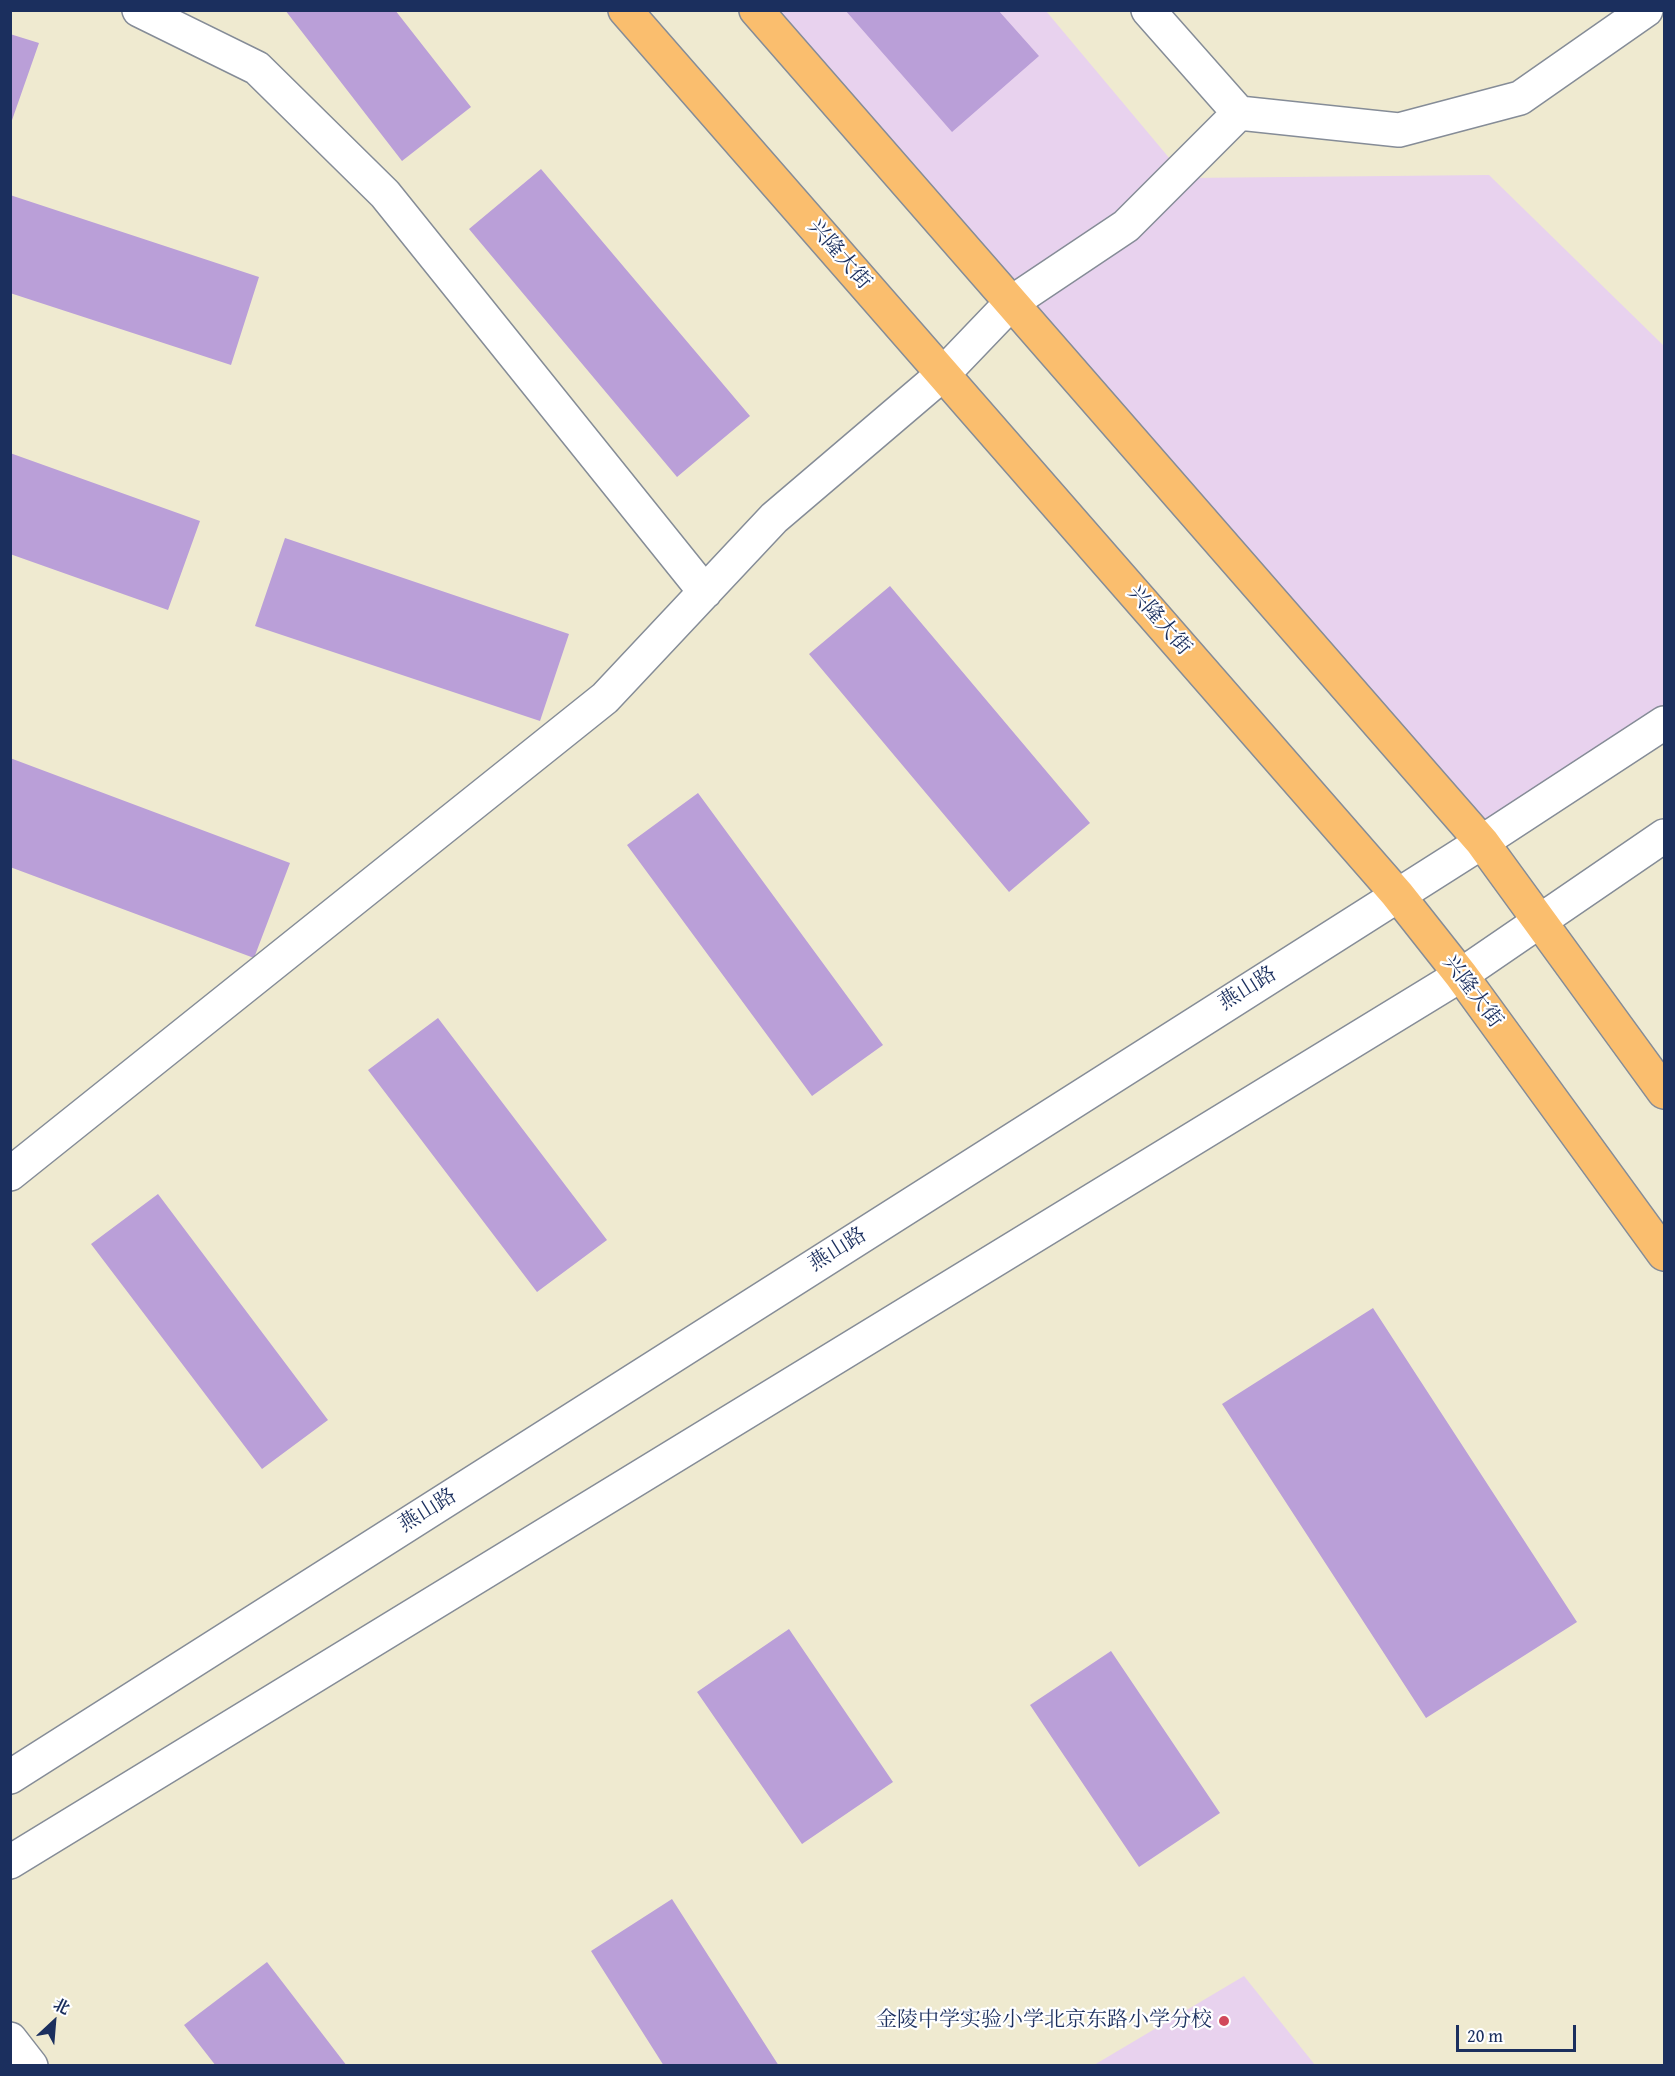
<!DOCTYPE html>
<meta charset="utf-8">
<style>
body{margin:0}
#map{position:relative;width:1675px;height:2076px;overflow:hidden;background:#efead0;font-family:"Gentium Book Plus","Noto Serif SC",serif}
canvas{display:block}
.frame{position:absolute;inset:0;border:12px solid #1b2f5e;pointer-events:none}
.north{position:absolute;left:24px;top:1992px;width:60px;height:60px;-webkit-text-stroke:4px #fff;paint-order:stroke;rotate:26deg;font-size:16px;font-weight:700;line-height:24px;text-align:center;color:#1b2f5e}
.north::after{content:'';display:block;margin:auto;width:21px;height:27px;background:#1b2f5e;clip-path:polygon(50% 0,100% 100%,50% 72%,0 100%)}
.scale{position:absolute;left:1456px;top:2025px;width:120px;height:27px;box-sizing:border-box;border:3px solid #1b2f5e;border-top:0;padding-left:8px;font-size:18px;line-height:21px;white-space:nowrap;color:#1b2f5e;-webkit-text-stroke:4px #fff;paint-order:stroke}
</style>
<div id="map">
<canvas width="1675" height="2076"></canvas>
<div class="frame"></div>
<div class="north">北</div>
<div class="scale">20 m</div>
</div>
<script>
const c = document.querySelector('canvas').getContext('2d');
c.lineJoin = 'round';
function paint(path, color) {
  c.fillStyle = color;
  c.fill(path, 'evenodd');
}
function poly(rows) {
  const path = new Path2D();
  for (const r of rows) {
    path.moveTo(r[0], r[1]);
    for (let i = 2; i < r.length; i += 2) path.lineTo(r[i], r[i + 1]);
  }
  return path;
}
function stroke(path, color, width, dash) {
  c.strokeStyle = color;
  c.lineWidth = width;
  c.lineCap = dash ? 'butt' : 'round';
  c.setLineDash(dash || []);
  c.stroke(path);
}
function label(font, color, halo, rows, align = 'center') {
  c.font = font + ' "Gentium Book Plus","Noto Serif SC",serif';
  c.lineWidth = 4.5;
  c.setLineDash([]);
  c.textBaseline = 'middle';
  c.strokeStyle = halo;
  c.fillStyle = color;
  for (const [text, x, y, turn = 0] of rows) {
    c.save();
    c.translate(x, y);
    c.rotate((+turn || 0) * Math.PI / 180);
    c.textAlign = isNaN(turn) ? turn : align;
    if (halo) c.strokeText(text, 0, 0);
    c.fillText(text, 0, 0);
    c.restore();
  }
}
paint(poly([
 [756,11,1046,11,1186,178,1489,175,1664,346,1664,723,1482,842],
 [1244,1976,1315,2065,1094,2065]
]), '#e8d2ee');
paint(poly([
 [285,10,395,10,471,107,402,161],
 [845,10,998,10,1039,56,952,132],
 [10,34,39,43,11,123,10,123],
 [541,169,750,416,677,477,469,229],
 [10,195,259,277,231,365,10,293],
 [10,453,200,521,168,610,10,554],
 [285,538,569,634,540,721,255,626],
 [890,586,1090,823,1009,892,809,654],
 [10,758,290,863,254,958,10,867],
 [698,793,883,1045,812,1096,627,845],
 [438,1018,607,1240,537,1292,368,1070],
 [158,1194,328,1420,262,1469,91,1244],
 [1373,1308,1577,1622,1426,1718,1222,1404],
 [789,1629,893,1782,802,1844,697,1692],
 [1111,1651,1220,1813,1139,1867,1030,1705],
 [672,1899,779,2066,664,2066,591,1951],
 [267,1962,347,2066,216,2066,184,2025]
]), '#ba9fd8');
const minor = poly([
 [139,10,257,68,385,194,705,592],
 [1148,10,1239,113,1399,130,1520,98,1646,10],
 [10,1174,605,698,774,518,943,374,1011,303,1126,226,1239,113],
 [10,1777,1482,842,1664,723],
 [10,1862,1461,975,1664,836],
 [10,2039,31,2066]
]);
const major = poly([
 [625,10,1397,894,1461,975,1664,1254],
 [756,10,1482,842,1664,1092]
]);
stroke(minor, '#858c97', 36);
stroke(major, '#858c97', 36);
stroke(minor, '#fff', 33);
stroke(major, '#fabe6e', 33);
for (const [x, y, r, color] of [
 [1224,2021,6,"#d1495b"]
]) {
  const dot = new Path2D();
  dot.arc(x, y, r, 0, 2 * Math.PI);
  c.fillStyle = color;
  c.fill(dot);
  stroke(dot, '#fff', 2);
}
label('21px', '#1b2f5e', '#fff', [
 ["兴隆大街",839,255,49],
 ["兴隆大街",1159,621,49],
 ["燕山路",1248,989,-32],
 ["兴隆大街",1472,992,53],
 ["燕山路",838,1250,-32],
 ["燕山路",428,1511,-32]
]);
label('21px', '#1b2f5e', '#fff', [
 ["金陵中学实验小学北京东路小学分校",1212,2021]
], 'right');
</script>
